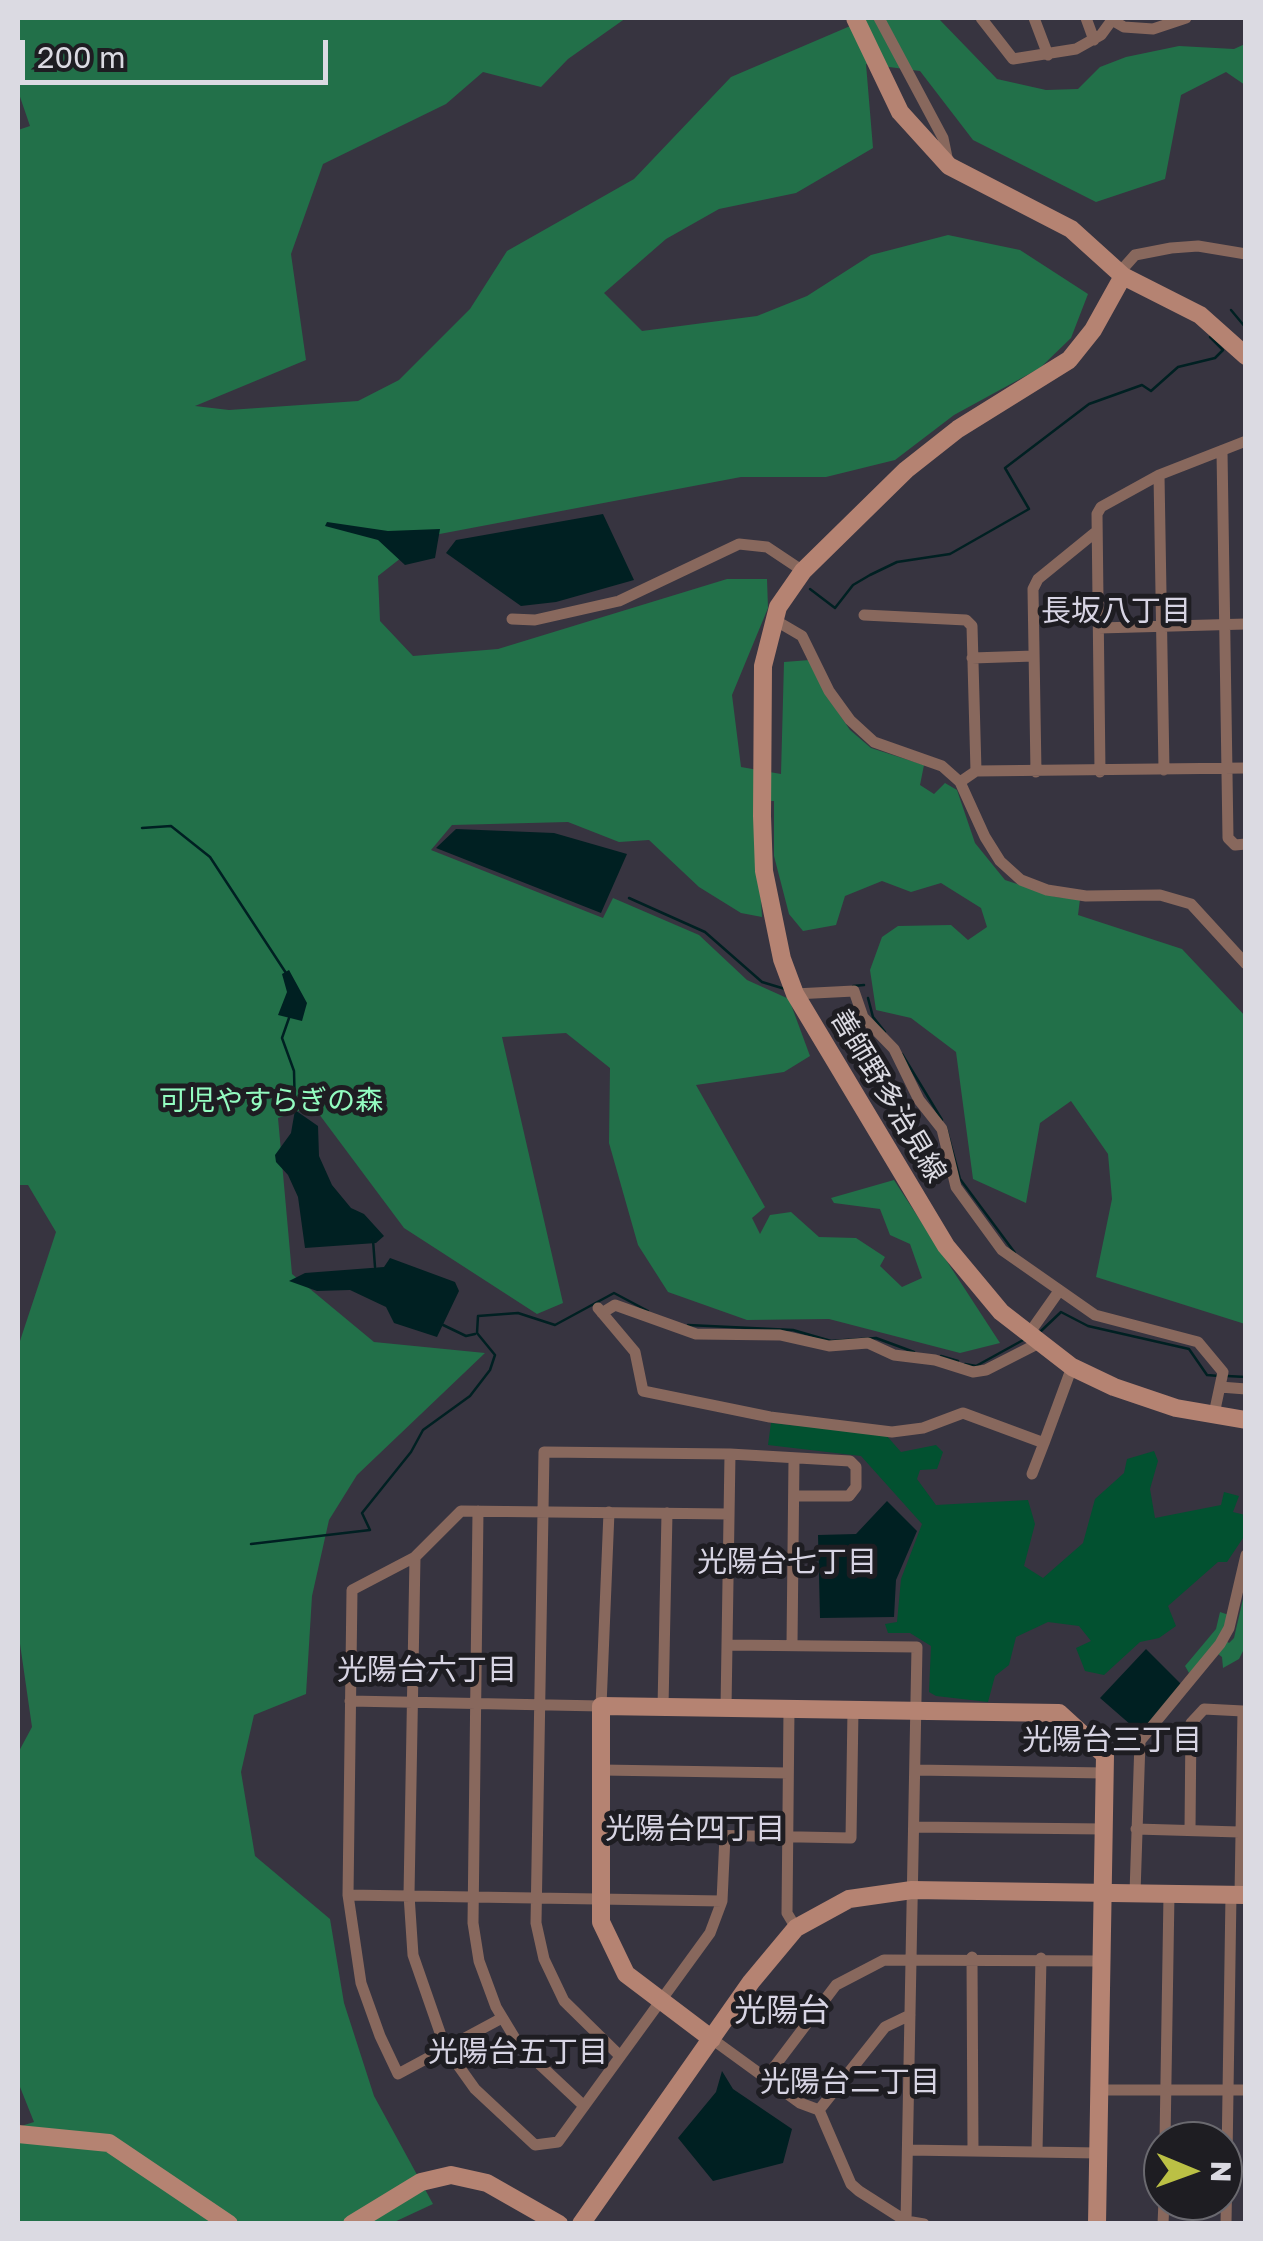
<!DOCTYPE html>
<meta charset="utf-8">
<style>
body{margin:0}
#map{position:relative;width:1263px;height:2241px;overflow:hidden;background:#373440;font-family:"Golos Text",sans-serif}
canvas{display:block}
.frame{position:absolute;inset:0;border:20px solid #dbdae2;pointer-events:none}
.north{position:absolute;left:1143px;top:2121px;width:100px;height:100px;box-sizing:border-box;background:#1e1d22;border:2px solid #6a696f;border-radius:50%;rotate:91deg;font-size:28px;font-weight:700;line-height:40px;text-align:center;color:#dbdae2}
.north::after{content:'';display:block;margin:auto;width:35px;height:45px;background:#bbc045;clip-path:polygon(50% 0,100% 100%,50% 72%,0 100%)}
.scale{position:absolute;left:20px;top:40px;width:308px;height:45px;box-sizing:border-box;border:5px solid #dbdae2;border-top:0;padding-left:12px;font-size:30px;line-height:35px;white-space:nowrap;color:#dbdae2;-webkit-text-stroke:8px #1e1d22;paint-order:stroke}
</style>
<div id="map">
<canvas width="1263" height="2241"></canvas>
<div class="frame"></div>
<div class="north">N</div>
<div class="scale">200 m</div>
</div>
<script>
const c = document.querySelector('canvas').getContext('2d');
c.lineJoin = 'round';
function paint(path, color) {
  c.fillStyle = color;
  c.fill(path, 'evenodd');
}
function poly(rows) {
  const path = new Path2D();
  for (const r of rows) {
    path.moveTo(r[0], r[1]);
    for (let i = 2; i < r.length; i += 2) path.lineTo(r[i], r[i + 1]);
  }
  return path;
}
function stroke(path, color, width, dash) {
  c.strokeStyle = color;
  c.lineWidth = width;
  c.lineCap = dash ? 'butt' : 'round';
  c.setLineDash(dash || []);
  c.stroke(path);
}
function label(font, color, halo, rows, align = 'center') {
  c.font = font + ' "Golos Text","Noto Sans JP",sans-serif';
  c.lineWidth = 10;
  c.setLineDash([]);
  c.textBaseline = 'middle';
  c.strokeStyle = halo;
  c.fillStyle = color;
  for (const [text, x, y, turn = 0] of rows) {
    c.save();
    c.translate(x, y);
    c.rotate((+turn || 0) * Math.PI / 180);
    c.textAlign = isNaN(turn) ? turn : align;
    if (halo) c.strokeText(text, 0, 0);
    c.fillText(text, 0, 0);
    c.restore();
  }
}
paint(poly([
 [771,1423,886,1435,901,1452,936,1445,943,1452,937,1469,920,1470,917,1479,936,1505,1028,1500,1035,1524,1024,1566,1043,1578,1083,1543,1095,1499,1124,1473,1127,1459,1154,1451,1158,1461,1150,1489,1155,1518,1221,1505,1224,1492,1239,1496,1233,1512,1245,1515,1245,1535,1227,1562,1218,1562,1168,1606,1176,1626,1159,1638,1140,1642,1104,1675,1085,1671,1076,1648,1091,1641,1079,1626,1048,1622,1016,1637,1009,1665,995,1676,988,1702,936,1696,929,1692,931,1646,910,1633,888,1633,885,1624,897,1622,901,1579,922,1524,861,1456,768,1445]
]), '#025130');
paint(poly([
 [18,18,626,18,568,59,541,87,483,72,446,104,323,164,291,254,306,360,195,406,229,410,358,401,399,380,470,309,507,251,634,179,731,77,869,18,938,18,997,79,1046,90,1078,89,1100,67,1126,57,1179,46,1234,49,1245,44,1245,85,1226,72,1181,95,1165,179,1096,202,973,140,920,71,866,64,873,148,796,193,719,209,666,239,604,293,642,331,757,316,807,296,871,255,948,235,1020,250,1088,294,1071,338,1040,368,954,415,895,460,826,477,741,477,429,536,378,576,380,621,413,656,498,649,727,579,767,579,768,608,732,695,741,767,781,774,784,662,810,660,825,693,850,730,871,748,924,765,920,785,934,794,945,783,957,790,975,843,1005,880,1056,897,1080,899,1078,915,1182,949,1246,1017,1245,1324,1096,1277,1112,1199,1108,1154,1071,1101,1040,1123,1026,1203,973,1179,956,1052,911,1018,876,1010,870,970,882,937,898,926,951,925,968,940,987,927,981,908,941,883,911,892,882,881,845,896,836,925,803,931,789,914,774,856,774,801,755,801,762,917,741,913,699,887,649,840,619,842,568,822,452,825,431,850,603,918,613,898,699,935,747,980,789,999,810,1056,784,1072,696,1085,765,1207,752,1218,760,1234,770,1215,791,1212,819,1237,856,1238,885,1257,880,1266,902,1287,922,1278,910,1244,890,1235,880,1209,834,1203,831,1198,894,1180,1000,1343,960,1353,829,1319,747,1320,668,1292,638,1245,609,1143,610,1068,566,1033,502,1037,563,1303,537,1314,404,1228,313,1106,278,1118,292,1274,374,1342,485,1353,357,1475,329,1520,312,1596,306,1694,254,1715,241,1772,255,1856,330,1919,344,2003,374,2096,433,2204,390,2224,18,2223,18,2127,34,2122,18,2082,18,1753,32,1727,18,1630,18,1347,56,1232,28,1185,18,1185,18,130,30,126,18,91],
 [1245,1590,1245,1647,1239,1659,1223,1668,1222,1657,1213,1650,1189,1673,1185,1666,1216,1629,1220,1612,1229,1615,1222,1638,1229,1643,1234,1638]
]), '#227049');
paint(poly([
 [603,514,634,580,556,602,521,606,446,553,456,540],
 [327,522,388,531,440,529,435,558,405,565,378,540,325,526],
 [456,829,554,833,627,854,601,913,436,848],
 [289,970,307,1003,302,1021,278,1015,287,992,282,974],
 [295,1110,318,1126,319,1156,332,1185,351,1208,364,1214,384,1236,376,1243,305,1248,298,1197,288,1175,276,1162,275,1155,291,1133],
 [390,1258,455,1282,459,1291,437,1337,394,1323,386,1307,350,1290,317,1291,289,1281,305,1273,384,1267],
 [887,1501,917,1531,896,1580,894,1617,820,1618,818,1535,856,1534],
 [1146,1649,1184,1687,1139,1732,1100,1698],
 [722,2071,733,2089,792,2129,783,2163,713,2181,678,2138,716,2092]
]), '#002022');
stroke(poly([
 [1231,310,1246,328],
 [810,589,835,608,853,585,870,575,897,562,950,554,1029,509,1005,468,1089,404,1142,385,1151,391,1178,367,1215,358,1223,350,1210,337],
 [142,828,171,826,210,857,286,973],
 [629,898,705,932,762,982,785,989],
 [853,986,864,985],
 [868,998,873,1017,885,1032],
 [289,1018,282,1038,294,1071,295,1111],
 [902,1054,942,1120],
 [946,1127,960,1179,1015,1253],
 [373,1240,375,1267],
 [441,1324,466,1336,475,1334],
 [688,1325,793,1330,831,1341,876,1338,914,1352],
 [1041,1331,1061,1312,1088,1326,1189,1349,1207,1375,1219,1376],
 [941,1356,958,1361],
 [965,1364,976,1366,1025,1339],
 [1227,1376,1246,1377],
 [251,1544,370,1530,362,1513,411,1452,423,1430,470,1396,490,1370,495,1355,477,1333,478,1316,518,1313,555,1325,614,1293,648,1311]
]), '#002022', 2.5);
stroke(poly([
 [879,18,943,138,948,162],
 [981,18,1013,59,1076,49,1101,35,1112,20,1124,27,1153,29,1186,18],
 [1034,18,1048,55],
 [1086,18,1094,40],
 [1119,273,1135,255,1171,248,1198,246,1246,254],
 [1222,451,1228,838,1235,845,1246,844],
 [1159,475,1164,770],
 [864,615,966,620,972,626,976,771],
 [512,619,535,620,619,601,739,544,767,547,803,571],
 [773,619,802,636,829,691,850,720,874,742,942,766,960,782,985,837,1000,861,1021,880,1047,890,1086,896,1160,895,1191,904,1246,964],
 [1099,628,1246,624],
 [972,658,1034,656],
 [1036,772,1033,589,1038,579,1097,531],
 [1100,772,1097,514,1101,507,1159,475,1246,441],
 [960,782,976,771,1246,768],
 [795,994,854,991,863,1017,894,1049,919,1100,942,1129,956,1187,1002,1250,1095,1315,1198,1342,1223,1372,1214,1414],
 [598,1308,635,1352,643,1391,770,1417,892,1432,923,1428,963,1413,1044,1443,1072,1367],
 [602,1313,615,1305,696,1334,780,1335,829,1346,868,1343,894,1355,935,1360,973,1372,986,1370,1039,1343],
 [1028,1335,1059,1291],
 [1220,1387,1246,1389],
 [1032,1474,1044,1443],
 [478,1511,473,1923,479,1961,496,2007,519,2045,584,2106],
 [415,1557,409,1895,413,1955,445,2047,475,2089,535,2145,558,2142,710,1933,722,1901,725,1836],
 [792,1644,794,1459],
 [728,1645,917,1647,906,2221],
 [350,1701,601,1706,609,1512],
 [663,1707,667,1513],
 [726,1708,730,1454],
 [789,1709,787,1913,796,1928],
 [602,1770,788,1773],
 [915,1770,1105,1773],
 [914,1827,1104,1829],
 [1136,1829,1239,1832],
 [1190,1830,1191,1723,1204,1709,1243,1711,1240,1895],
 [601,1833,851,1838,853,1710],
 [1135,1893,1140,1741,1220,1644,1229,1628,1246,1555],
 [348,1895,722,1901],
 [972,1957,973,2151],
 [502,2018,398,2074,380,2036,361,1983,348,1895,352,1590,415,1557,461,1511,729,1514],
 [712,2039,800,2103,819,2110,851,2184,859,2191,906,2221,924,2224],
 [619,2055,564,2001,544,1959,536,1923,544,1452,730,1454,850,1461,856,1467,856,1487,849,1496,794,1496],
 [765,2079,836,1985,884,1960,1102,1961],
 [1100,2090,1246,2090],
 [819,2110,885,2027,910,2015],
 [1165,2141,1169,1894],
 [908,2150,1099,2153],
 [1037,2152,1041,1958],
 [1163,2224,1164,2201],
 [1226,2224,1231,1894]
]), '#88685d', 11);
stroke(poly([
 [855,18,900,112,949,166,1071,229,1123,276,1093,330,1069,360,958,429,906,470,803,571,778,607,763,666,762,816,764,871,782,959,795,994,946,1246,1001,1312,1072,1367,1114,1387,1176,1408,1246,1420],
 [1123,276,1200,315,1246,356],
 [712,2039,626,1974,601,1922,601,1706,1059,1713,1105,1755,1097,2224],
 [18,2134,109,2143,229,2224],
 [352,2224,421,2182,451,2175,487,2183,559,2224],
 [581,2224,751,1982,796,1928,849,1899,912,1890,1246,1895]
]), '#b58372', 18);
label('28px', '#dbdae2', '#1e1d22', [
 ["善師野多治見線",888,1096,59]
]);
label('28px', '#93fcc0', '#1e1d22', [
 ["可児やすらぎの森",271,1101]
]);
label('30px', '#d7d4e3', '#1e1d22', [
 ["長坂八丁目",1116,611],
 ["光陽台七丁目",787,1562],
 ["光陽台六丁目",427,1670],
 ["光陽台三丁目",1112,1740],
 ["光陽台四丁目",695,1829],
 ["光陽台五丁目",518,2052],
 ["光陽台二丁目",850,2082]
]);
label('32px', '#d7d4e3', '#1e1d22', [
 ["光陽台",782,2011]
]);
</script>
